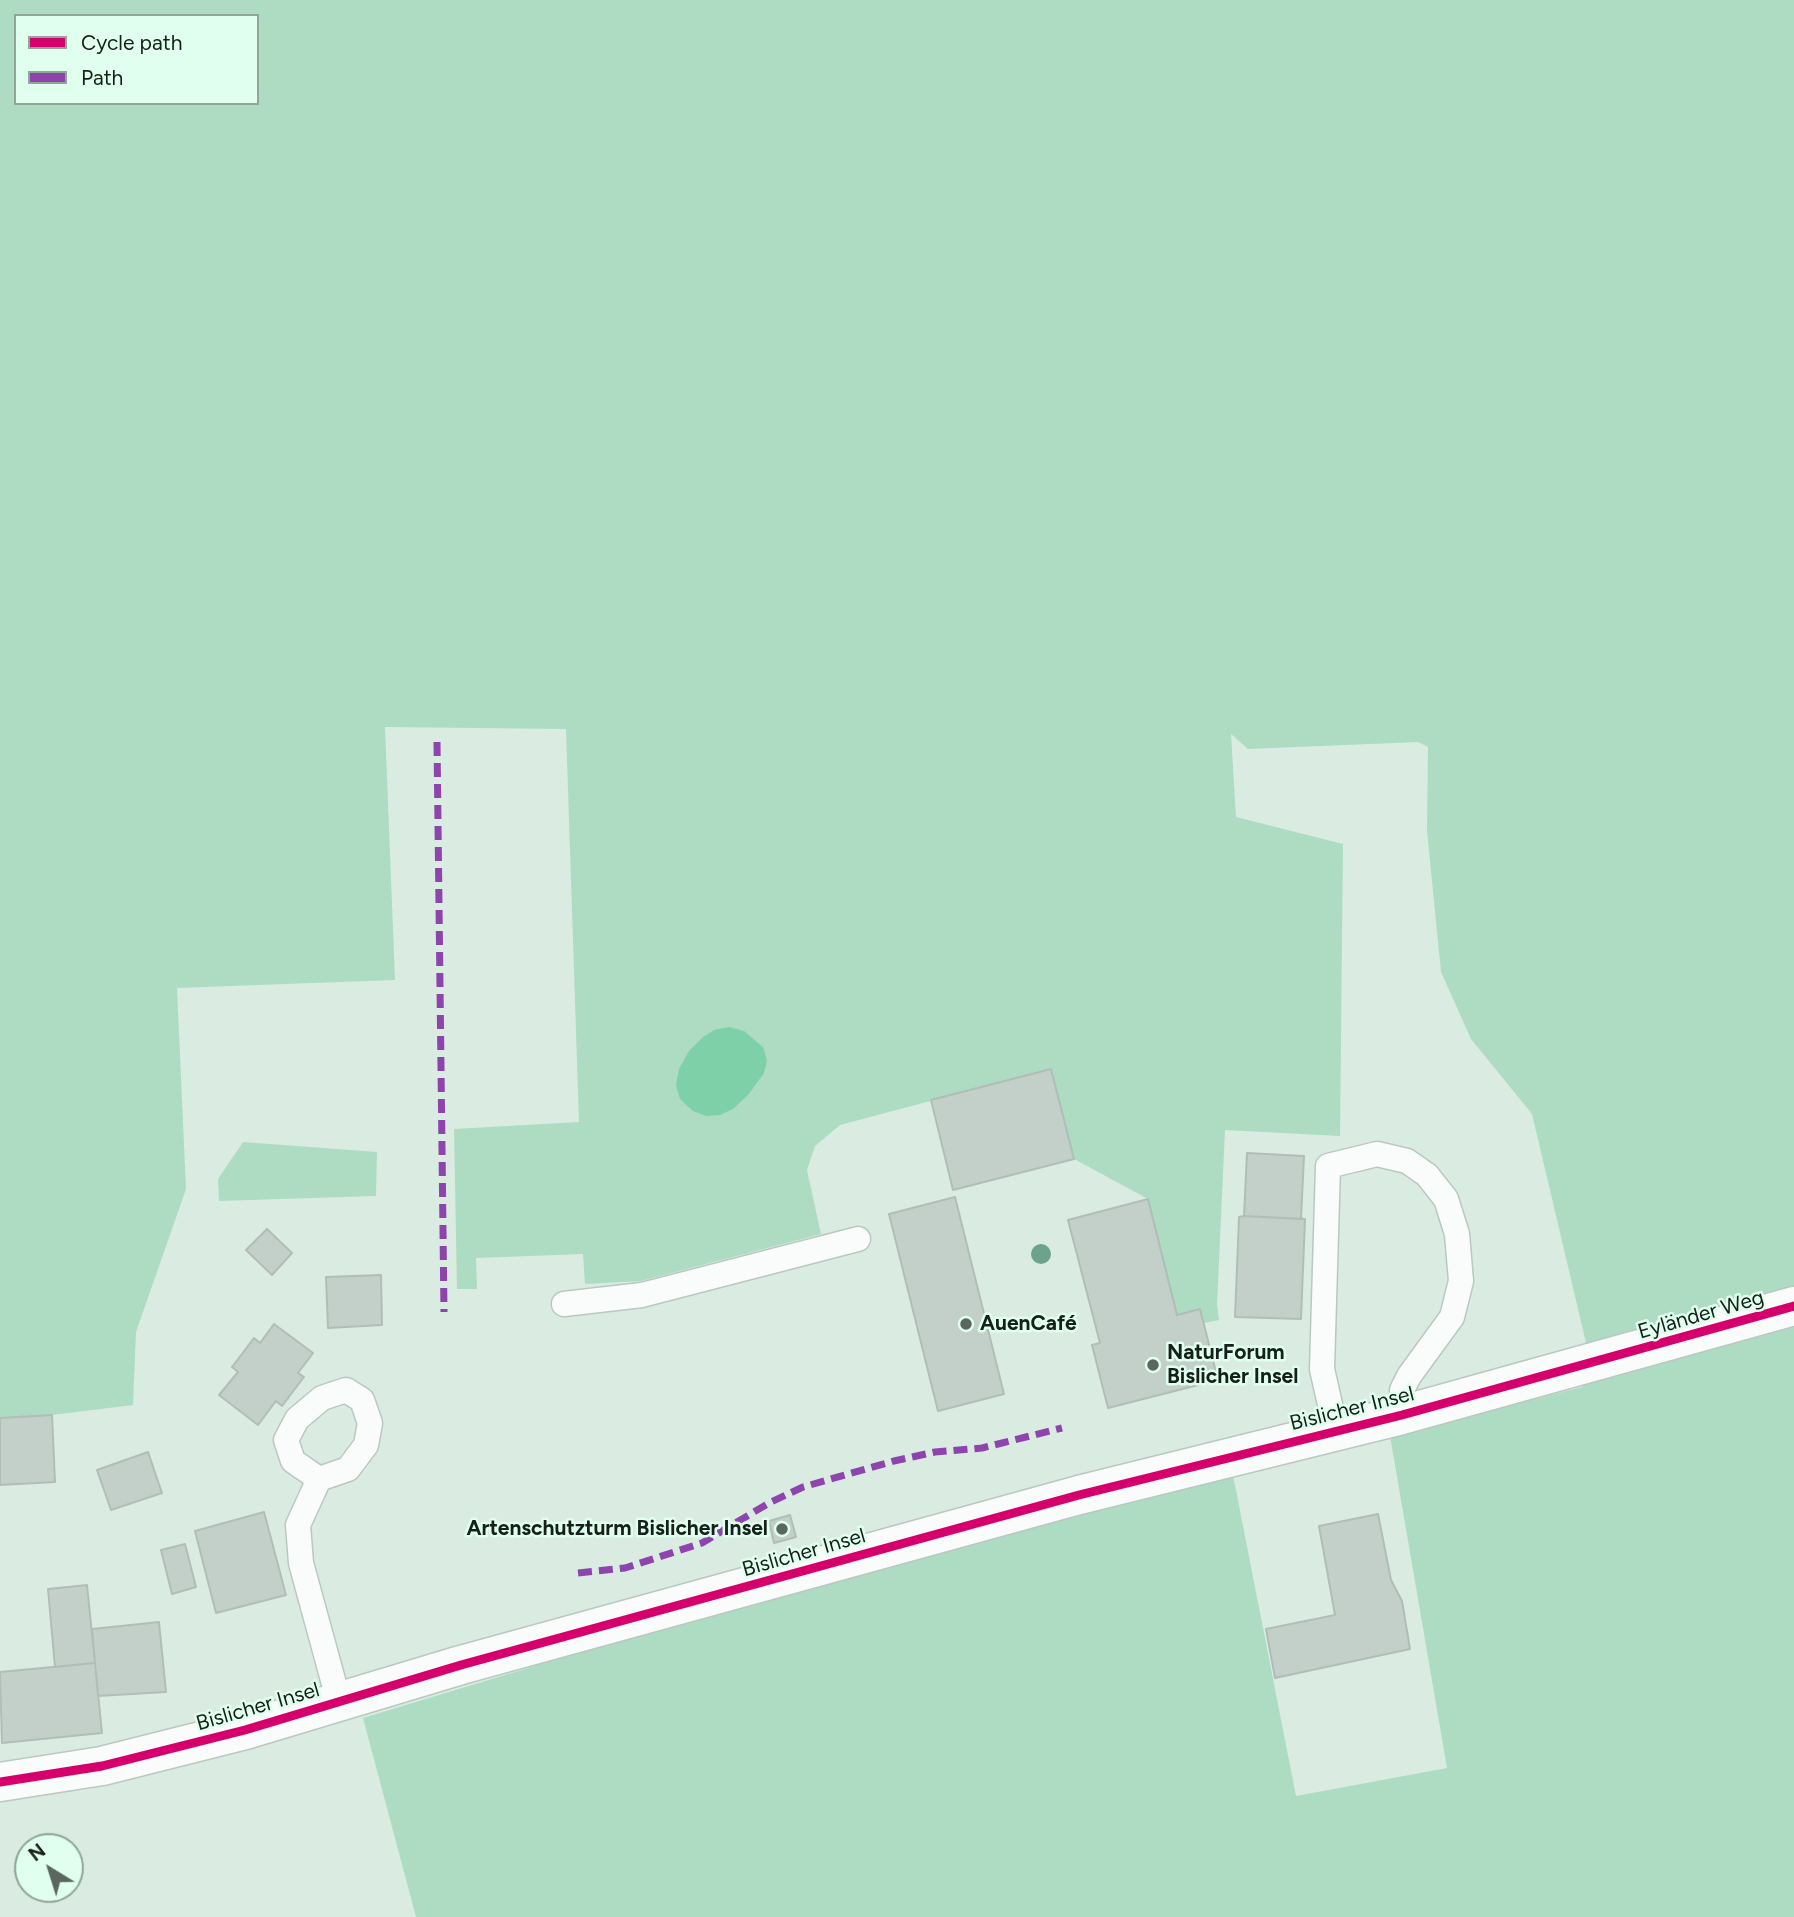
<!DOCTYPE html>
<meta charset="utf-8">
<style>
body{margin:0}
#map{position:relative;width:1794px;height:1917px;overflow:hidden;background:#daebe2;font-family:Figtree,sans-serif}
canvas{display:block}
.legend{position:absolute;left:14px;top:14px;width:245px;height:91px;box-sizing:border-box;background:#e1ffee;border:2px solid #8fa699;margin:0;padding:9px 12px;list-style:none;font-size:21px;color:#15201a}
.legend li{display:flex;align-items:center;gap:14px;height:35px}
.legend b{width:35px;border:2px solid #8fa699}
.north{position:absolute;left:14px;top:1833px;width:70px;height:70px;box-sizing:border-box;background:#e1ffee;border:2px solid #8fa699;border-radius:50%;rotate:322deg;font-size:19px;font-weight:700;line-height:28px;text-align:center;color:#15201a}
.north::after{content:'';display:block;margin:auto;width:24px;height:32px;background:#5a6760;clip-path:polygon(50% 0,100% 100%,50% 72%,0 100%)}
</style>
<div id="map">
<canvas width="1794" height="1917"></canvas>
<ul class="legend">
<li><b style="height:9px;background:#d6006c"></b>Cycle path</li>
<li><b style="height:9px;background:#8e44ad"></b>Path</li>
</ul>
<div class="north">N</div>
</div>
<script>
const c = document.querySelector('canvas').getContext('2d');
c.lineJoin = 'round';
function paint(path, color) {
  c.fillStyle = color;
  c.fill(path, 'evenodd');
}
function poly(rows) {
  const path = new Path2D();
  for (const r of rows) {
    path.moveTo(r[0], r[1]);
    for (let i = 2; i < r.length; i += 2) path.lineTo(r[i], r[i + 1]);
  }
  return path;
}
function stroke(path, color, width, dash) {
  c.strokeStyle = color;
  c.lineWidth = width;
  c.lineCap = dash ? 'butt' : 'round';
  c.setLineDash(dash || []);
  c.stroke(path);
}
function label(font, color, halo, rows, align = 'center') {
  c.font = font + ' Figtree,sans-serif';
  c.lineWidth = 5;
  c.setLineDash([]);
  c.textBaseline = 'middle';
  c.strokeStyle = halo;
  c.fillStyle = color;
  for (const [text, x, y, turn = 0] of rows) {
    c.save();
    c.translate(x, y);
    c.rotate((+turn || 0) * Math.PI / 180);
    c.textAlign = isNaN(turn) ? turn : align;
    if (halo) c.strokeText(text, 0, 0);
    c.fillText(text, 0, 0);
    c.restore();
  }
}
paint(poly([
 [0,0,1794,0,1794,1917,416,1917,363,1718,700,1616,1233,1475,1296,1796,1447,1768,1390,1436,1582,1387,1587,1347,1532,1114,1471,1039,1441,972,1427,831,1428,747,1418,742,1248,749,1231,734,1236,817,1343,844,1340,1136,1225,1130,1217,1305,1219,1320,1204,1323,1200,1309,1177,1315,1148,1199,1074,1159,1051,1069,840,1125,815,1146,807,1170,821,1234,641,1281,585,1284,583,1254,476,1258,477,1289,457,1289,454,1129,579,1122,566,729,385,727,395,980,177,988,186,1189,136,1332,133,1405,52,1415,0,1418],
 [16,16,257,16,257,103,16,103],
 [243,1142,377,1152,376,1196,219,1201,218,1179]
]), '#addcc3');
paint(poly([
 [729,1027,744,1031,763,1047,767,1060,764,1073,748,1095,733,1109,720,1115,706,1116,693,1111,680,1099,676,1085,679,1069,689,1051,703,1037,714,1030]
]), '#7ed0a9');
const building = poly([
 [1051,1069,1074,1159,953,1190,931,1100,1051,1069],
 [1247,1153,1304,1156,1301,1219,1244,1216,1247,1153],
 [955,1197,1004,1394,938,1411,889,1214,955,1197],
 [1148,1199,1177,1315,1200,1309,1218,1380,1108,1408,1092,1345,1100,1343,1068,1220,1148,1199],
 [1244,1216,1305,1219,1301,1319,1235,1317,1239,1217,1244,1216],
 [267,1229,292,1253,272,1275,246,1250,267,1229],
 [381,1275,382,1325,328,1328,326,1277,381,1275],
 [274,1324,313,1353,298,1373,304,1377,282,1406,276,1401,258,1425,219,1395,238,1372,232,1367,254,1338,260,1343,274,1324],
 [52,1415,55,1482,0,1485,0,1418,52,1415],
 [148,1452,162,1493,111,1510,97,1470,148,1452],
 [264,1512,286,1595,216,1613,195,1531,264,1512],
 [1378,1514,1391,1580,1402,1601,1410,1649,1275,1678,1266,1629,1335,1615,1319,1526,1378,1514],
 [790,1515,796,1537,774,1543,769,1521,790,1515],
 [185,1544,196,1587,172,1594,161,1550,185,1544],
 [87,1585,95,1663,55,1667,48,1589,87,1585],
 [159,1622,166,1692,98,1696,92,1629,159,1622],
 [95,1663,102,1733,2,1743,0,1672,95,1663]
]);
paint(building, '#c3d0c9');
stroke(building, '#b1beb7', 2);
const service = poly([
 [564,1304,642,1295,858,1239],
 [1336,1431,1322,1369,1328,1166,1377,1154,1407,1161,1427,1175,1446,1199,1457,1234,1461,1281,1452,1317,1409,1376,1402,1390,1402,1415],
 [319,1479,293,1461,286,1440,297,1419,322,1398,346,1390,362,1400,370,1423,366,1445,348,1469,319,1479,298,1525,301,1563,339,1702]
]);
const minor = poly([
 [0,1782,102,1766,245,1730,461,1665,1079,1495,1402,1415,1794,1306]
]);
stroke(service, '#bac8c1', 27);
stroke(minor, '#bac8c1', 41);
stroke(service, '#f9fcfb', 24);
stroke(minor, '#f9fcfb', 38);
stroke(poly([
 [437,742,444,1312],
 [578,1573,625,1568,702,1543,769,1503,803,1487,894,1461,935,1452,982,1448,1062,1428]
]), '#8e44ad', 7, [14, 7]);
stroke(poly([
 [0,1782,102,1766,245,1730,461,1665,1079,1495,1402,1415,1794,1306]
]), '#d6006c', 9);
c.fillStyle = '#6da28c';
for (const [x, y] of [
 [1041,1254]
]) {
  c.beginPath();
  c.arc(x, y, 10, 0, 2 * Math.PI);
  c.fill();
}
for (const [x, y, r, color] of [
 [966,1324,7,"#5a6760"],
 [1153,1365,7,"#5a6760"],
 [782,1529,7,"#5a6760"]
]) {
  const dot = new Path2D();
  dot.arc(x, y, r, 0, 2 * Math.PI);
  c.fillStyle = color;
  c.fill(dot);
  stroke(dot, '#e1ffee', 2.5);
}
label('21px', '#15201a', '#e1ffee', [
 ["Eyländer Weg",1701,1315,-16],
 ["Bislicher Insel",1352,1409,-14],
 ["Bislicher Insel",804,1553,-16],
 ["Bislicher Insel",258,1707,-16]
]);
label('bold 21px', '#15201a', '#e1ffee', [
 ["AuenCafé",980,1324],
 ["NaturForum",1167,1353],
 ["Bislicher Insel",1167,1377],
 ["Artenschutzturm Bislicher Insel",768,1529,"right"]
], 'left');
</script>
